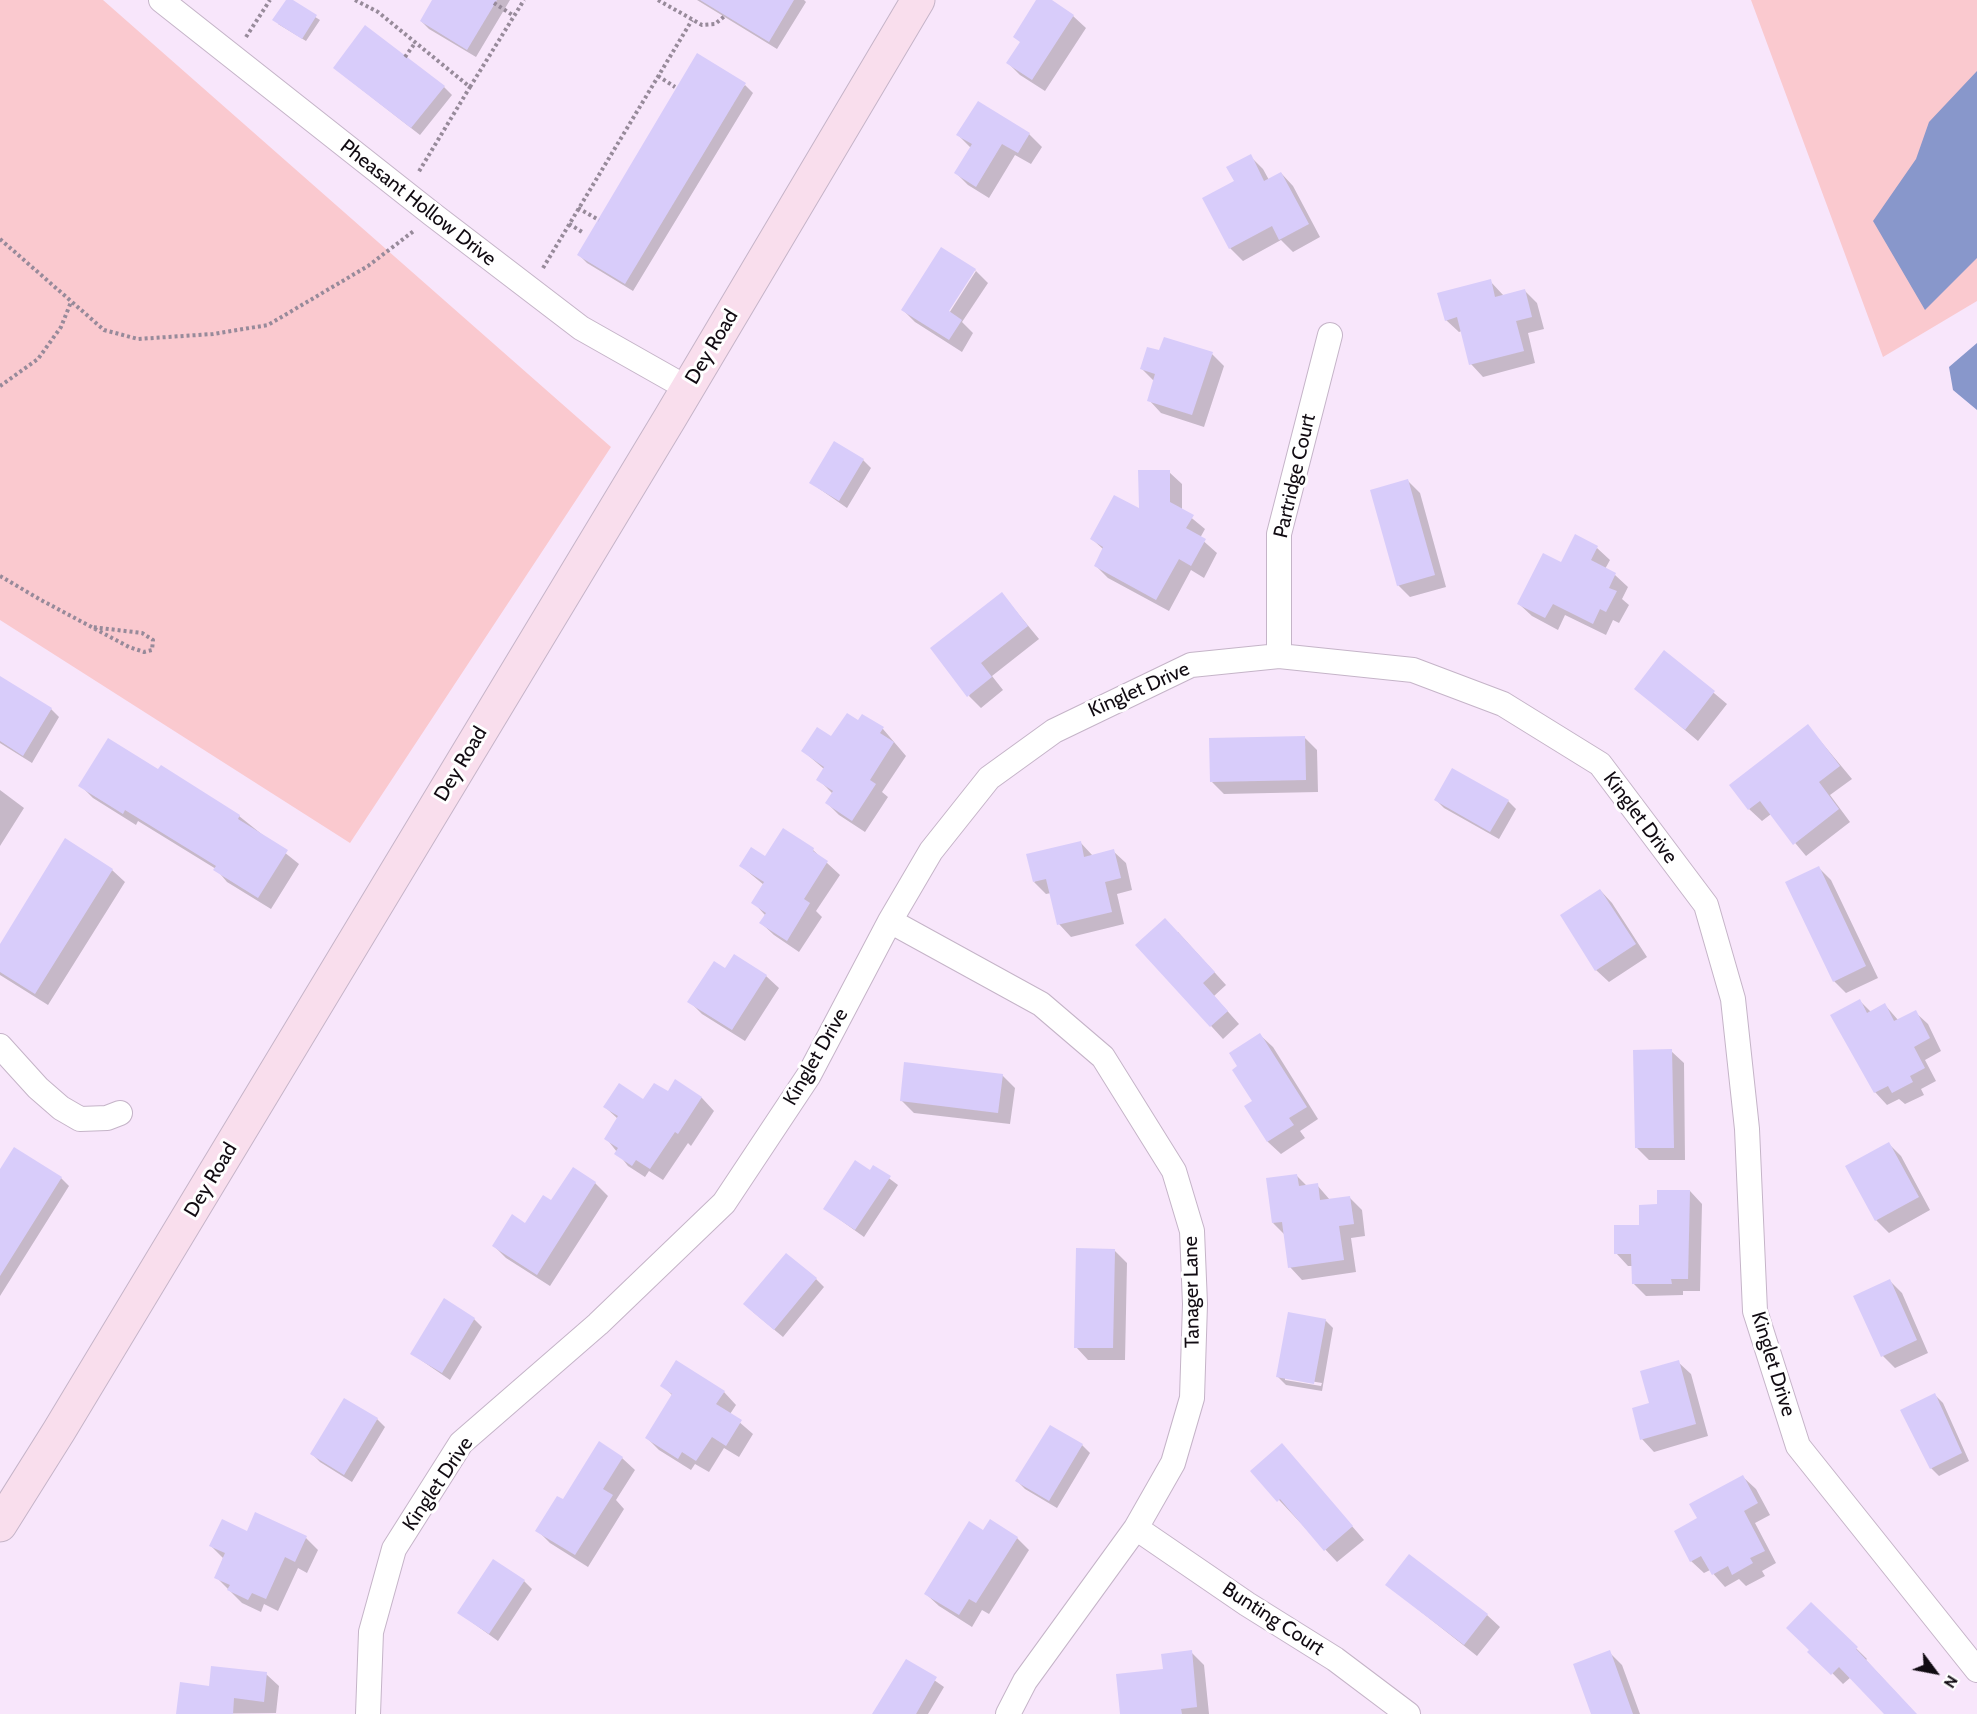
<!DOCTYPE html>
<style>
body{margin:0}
#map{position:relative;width:1977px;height:1714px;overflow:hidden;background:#f8e6fb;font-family:Cabin,sans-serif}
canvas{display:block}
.north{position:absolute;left:1905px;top:1642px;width:60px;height:60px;-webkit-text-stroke:4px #fff;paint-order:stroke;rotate:122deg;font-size:16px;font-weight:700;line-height:24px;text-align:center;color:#110b12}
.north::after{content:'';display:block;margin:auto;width:21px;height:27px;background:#110b12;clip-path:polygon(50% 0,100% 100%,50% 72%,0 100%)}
</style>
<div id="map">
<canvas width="1977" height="1714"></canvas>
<div class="north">N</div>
</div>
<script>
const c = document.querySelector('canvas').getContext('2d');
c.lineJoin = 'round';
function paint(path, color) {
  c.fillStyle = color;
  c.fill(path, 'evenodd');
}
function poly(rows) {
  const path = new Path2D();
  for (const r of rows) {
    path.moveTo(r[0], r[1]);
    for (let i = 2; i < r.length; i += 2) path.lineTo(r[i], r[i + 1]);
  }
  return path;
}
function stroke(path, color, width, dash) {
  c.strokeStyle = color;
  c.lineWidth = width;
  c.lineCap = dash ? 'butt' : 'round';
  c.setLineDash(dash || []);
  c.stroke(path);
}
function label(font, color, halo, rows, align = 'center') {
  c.font = font + ' Cabin,sans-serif';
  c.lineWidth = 6;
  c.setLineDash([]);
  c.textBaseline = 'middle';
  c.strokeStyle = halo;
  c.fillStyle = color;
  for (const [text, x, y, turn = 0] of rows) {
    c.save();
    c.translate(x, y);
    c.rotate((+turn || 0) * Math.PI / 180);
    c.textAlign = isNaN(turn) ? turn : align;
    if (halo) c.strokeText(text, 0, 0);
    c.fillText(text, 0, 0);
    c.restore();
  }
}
paint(poly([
 [0,0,103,0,611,447,350,843,0,620],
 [1751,0,1977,0,1977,301,1883,357]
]), '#fac9cf');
paint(poly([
 [1977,71,1977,258,1925,310,1873,221,1916,159,1929,122],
 [1977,343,1977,410,1953,390,1949,367]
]), '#8897cb');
paint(poly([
 [288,0,320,20,306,41,278,24],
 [434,0,510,0,476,57,429,29,421,21],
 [697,0,804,0,806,2,777,49],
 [1038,0,1049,0,1073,16,1086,28,1045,91,1020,75,1008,63,1021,43],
 [343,75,444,87,452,95,420,135],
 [745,85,753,93,633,291,587,263,579,255],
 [978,103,1029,134,1042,147,1031,164,1015,155,989,198,968,185,956,173,971,148,958,135],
 [1250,156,1263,169,1269,180,1281,173,1293,186,1320,237,1293,252,1281,240,1243,261,1230,248,1236,182],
 [942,249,976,271,973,271,944,317,946,318,976,271,988,283,962,322,973,333,962,352,915,322,903,310],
 [1490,281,1504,296,1525,291,1537,303,1544,329,1528,333,1535,363,1483,377,1471,364,1462,331,1459,332,1446,320],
 [1160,352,1212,354,1224,366,1204,427,1161,413,1149,400,1155,382,1142,369],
 [863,460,871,468,847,508,811,483],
 [1169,472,1182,484,1182,510,1205,529,1200,538,1217,553,1204,578,1191,570,1169,611,1108,578,1096,566,1104,550,1092,539,1140,511],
 [1408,481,1420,493,1446,587,1410,597,1398,585],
 [1597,548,1610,560,1605,569,1615,575,1628,587,1622,599,1629,605,1619,623,1613,620,1606,635,1565,615,1558,630,1532,616,1519,604,1562,564],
 [1002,594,1039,639,992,676,1003,690,981,708,969,696],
 [1665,652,1727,704,1698,741,1636,689],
 [0,677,51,709,59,717,32,763,0,743],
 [858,722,883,729,906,756,882,792,888,797,865,832,839,815,827,803,833,794,818,779,824,769,803,751],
 [1808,726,1852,779,1830,795,1850,822,1806,856,1771,814,1762,821,1749,809],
 [1304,737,1317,750,1318,792,1224,794,1212,782],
 [80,785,239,816,299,864,271,909,227,882,216,869,138,821,136,825,93,798],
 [0,790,24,808,0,846],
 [1436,800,1508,801,1516,809,1499,839,1444,808],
 [1080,842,1093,856,1113,851,1126,863,1132,890,1117,894,1124,924,1071,937,1059,924,1051,893,1046,894,1034,882],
 [813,850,840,875,816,911,822,917,799,952,774,935,761,923,765,915,753,902,764,885,741,866,765,858],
 [1819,868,1831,880,1878,978,1846,993,1834,981],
 [112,870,125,882,48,1005,0,975,0,946],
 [1600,890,1612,903,1647,957,1609,982,1596,970],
 [1178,932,1226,985,1214,996,1239,1024,1223,1039,1137,945],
 [725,970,766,976,779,988,745,1041,702,1014,689,1001],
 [1860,1001,1871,1012,1885,1005,1898,1020,1915,1012,1928,1024,1941,1051,1925,1060,1936,1081,1921,1089,1924,1095,1905,1104,1899,1099,1887,1105,1875,1092],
 [1260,1035,1273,1047,1318,1119,1300,1131,1305,1138,1281,1154,1268,1142,1246,1107,1254,1102,1239,1067],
 [1671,1051,1684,1063,1685,1160,1649,1160,1637,1148],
 [1002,1075,1015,1088,1010,1124,914,1113,901,1100],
 [675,1081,702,1098,714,1111,691,1146,688,1143,663,1180,649,1171,645,1177,628,1166,606,1138,618,1119,605,1107,644,1101,668,1093],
 [1889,1144,1901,1156,1930,1210,1889,1233,1876,1220],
 [874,1167,898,1185,864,1237,825,1209],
 [0,1173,61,1178,69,1186,0,1296],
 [1297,1176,1307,1186,1317,1185,1330,1200,1350,1198,1362,1210,1365,1236,1351,1238,1356,1272,1302,1280,1290,1267,1285,1235,1273,1223],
 [595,1183,608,1196,550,1286,506,1258,494,1246,526,1225,552,1202],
 [1690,1191,1702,1204,1700,1291,1683,1291,1683,1295,1646,1296,1633,1283,1633,1266,1628,1266,1616,1253,1659,1206],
 [1114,1250,1127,1263,1125,1360,1088,1360,1076,1347],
 [816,1279,824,1287,783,1337,753,1312],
 [1890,1281,1902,1293,1928,1353,1895,1368,1883,1356],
 [474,1319,482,1327,450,1380,412,1354],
 [1325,1320,1333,1328,1322,1391,1286,1385,1278,1377],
 [1285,1377,1322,1383,1321,1386,1285,1380],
 [1678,1362,1691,1374,1708,1436,1654,1452,1642,1439],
 [662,1385,724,1392,736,1405,730,1414,753,1434,739,1457,724,1448,709,1472,695,1464,691,1470,659,1450,647,1438,673,1396],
 [1935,1395,1943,1403,1969,1461,1939,1476,1931,1468],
 [377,1419,385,1427,352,1482,320,1462,312,1454],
 [1082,1445,1090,1453,1057,1508,1025,1489,1017,1481],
 [1282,1445,1364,1540,1337,1562,1252,1471],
 [622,1458,635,1470,616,1500,624,1509,588,1567,550,1543,537,1530,564,1501],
 [1743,1477,1756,1489,1770,1515,1755,1523,1776,1563,1762,1571,1765,1576,1746,1586,1739,1579,1725,1587,1710,1570,1704,1573,1691,1561,1699,1519],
 [983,1532,1017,1538,1029,1550,989,1614,982,1610,972,1627,939,1606,926,1594],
 [306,1538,318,1550,307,1573,298,1568,278,1611,264,1604,261,1612,242,1603,216,1577,223,1558,211,1546],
 [524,1581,532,1589,498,1641,459,1613],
 [1387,1585,1487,1615,1500,1627,1477,1656],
 [1811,1604,1867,1659,1866,1660,1916,1714,1886,1714,1851,1677,1843,1684,1788,1628],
 [1191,1652,1204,1665,1209,1714,1122,1714,1164,1671],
 [1609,1652,1622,1665,1640,1714,1592,1714],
 [907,1661,944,1687,928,1714,874,1714],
 [266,1674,279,1686,276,1713,179,1714,210,1687]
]), '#0003');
paint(poly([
 [286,0,293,0,317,15,302,39,272,20],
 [432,0,497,0,467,50,420,21],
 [700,0,794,0,769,42],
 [1036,0,1052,0,1074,15,1032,80,1006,63,1020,42,1013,37],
 [365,25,445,86,411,128,333,68],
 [697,53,746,83,625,284,577,255],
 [978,101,1030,133,1018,153,1002,144,976,187,954,173,972,144,956,135],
 [1251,154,1264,181,1281,172,1309,224,1279,240,1272,226,1229,249,1202,198,1234,181,1226,167],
 [941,247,976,269,949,311,962,320,949,340,901,310],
 [1491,279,1495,297,1525,289,1532,317,1516,321,1524,351,1469,365,1457,317,1445,321,1437,293],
 [1164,337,1213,352,1192,415,1147,401,1155,374,1140,369,1147,347,1159,350],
 [834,441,864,459,839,501,809,483],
 [1138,470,1170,470,1170,502,1194,515,1186,528,1206,539,1191,566,1179,559,1156,600,1094,566,1103,547,1090,539,1114,495,1139,508],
 [1408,479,1435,575,1397,586,1370,490],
 [1575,534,1598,546,1591,560,1616,573,1609,588,1617,591,1606,612,1600,609,1593,624,1553,604,1545,618,1517,604,1543,553,1561,562],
 [1002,592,1028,626,981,663,992,677,967,697,930,648],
 [1664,650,1715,691,1685,730,1634,689],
 [0,676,52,708,23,756,0,741],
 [847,713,858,720,862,714,884,727,880,733,894,742,870,780,876,784,852,821,825,803,833,791,816,780,824,767,801,751,817,727,831,736],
 [1808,724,1840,766,1819,782,1839,809,1793,845,1760,801,1748,810,1729,785],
 [1305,736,1306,780,1210,782,1209,738],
 [108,738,158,769,161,765,240,815,238,819,288,850,258,898,213,870,216,866,125,810,123,814,78,786],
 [1452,768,1509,800,1490,832,1434,800],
 [783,828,814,848,813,851,828,861,804,899,810,903,787,941,759,923,766,913,751,903,764,882,739,866,751,847,765,856],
 [65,838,113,869,35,994,0,972,0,944],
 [1081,841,1084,857,1114,849,1121,878,1105,882,1112,912,1057,925,1046,879,1033,882,1026,854],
 [1819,866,1866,966,1833,982,1785,882],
 [1600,889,1636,944,1595,971,1560,915],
 [1165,918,1215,972,1203,983,1228,1011,1210,1027,1135,945],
 [734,954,767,975,732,1030,687,1002,714,961,725,968],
 [1860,999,1867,1013,1885,1003,1894,1021,1916,1010,1930,1038,1914,1047,1925,1068,1910,1076,1913,1082,1892,1093,1888,1086,1874,1093,1830,1015],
 [1260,1033,1307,1107,1289,1118,1294,1125,1267,1142,1244,1106,1252,1101,1232,1070,1237,1066,1229,1053],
 [1672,1049,1674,1148,1635,1148,1633,1050],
 [904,1062,1003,1074,998,1113,900,1101],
 [675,1079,702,1097,678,1134,675,1132,650,1169,636,1160,632,1166,614,1154,618,1148,604,1139,618,1116,603,1107,619,1083,643,1099,654,1083,668,1091],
 [1889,1142,1919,1197,1875,1221,1845,1166],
 [14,1147,62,1177,0,1276,0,1169],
 [855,1160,870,1170,873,1165,891,1176,855,1230,823,1209],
 [573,1167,596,1182,537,1275,492,1246,512,1214,525,1223,543,1195,551,1200],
 [1297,1174,1299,1186,1318,1183,1320,1200,1350,1196,1354,1224,1339,1226,1344,1260,1288,1268,1282,1222,1272,1223,1266,1178],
 [1657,1190,1690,1190,1688,1279,1671,1279,1672,1284,1632,1284,1631,1254,1614,1254,1614,1225,1639,1225,1639,1205,1657,1204],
 [1076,1248,1115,1249,1113,1348,1074,1348],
 [786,1253,817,1278,774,1330,743,1304],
 [1890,1279,1917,1340,1881,1357,1853,1296],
 [444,1298,475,1318,442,1373,410,1354],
 [1288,1312,1326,1319,1314,1384,1276,1377],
 [676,1360,725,1391,716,1404,742,1420,726,1446,712,1437,696,1461,682,1452,678,1459,645,1438,672,1394,660,1386],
 [1679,1360,1696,1424,1640,1440,1632,1408,1649,1403,1640,1371],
 [1935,1393,1962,1453,1930,1469,1900,1410],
 [344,1398,378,1418,344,1475,310,1454],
 [1050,1425,1083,1444,1049,1501,1015,1481],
 [599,1441,623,1457,603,1489,613,1495,575,1555,535,1531,557,1496,563,1499],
 [1282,1443,1353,1526,1324,1551,1280,1499,1277,1502,1250,1471],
 [1743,1475,1758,1503,1744,1511,1765,1551,1750,1558,1753,1563,1732,1575,1728,1566,1712,1575,1701,1556,1690,1562,1674,1531,1697,1518,1689,1504],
 [255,1512,307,1536,295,1562,285,1557,266,1599,252,1593,248,1600,227,1590,230,1585,214,1578,225,1553,209,1546,222,1519,247,1531],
 [990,1519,1018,1537,976,1603,969,1599,959,1615,924,1594,969,1521,983,1530],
 [1409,1554,1488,1614,1464,1645,1385,1585],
 [493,1559,525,1580,489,1634,457,1613],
 [1811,1602,1858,1647,1856,1649,1917,1714,1884,1714,1839,1667,1831,1675,1807,1652,1809,1650,1786,1628],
 [1192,1650,1197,1707,1181,1709,1182,1714,1120,1714,1116,1674,1163,1669,1161,1654],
 [1610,1650,1633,1714,1591,1714,1573,1664],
 [906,1659,937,1677,916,1714,872,1714],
 [211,1666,267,1672,264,1702,234,1698,233,1714,176,1714,180,1682,209,1686]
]), '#d8ccfa');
const street = poly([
 [161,0,432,214,581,328,687,388],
 [1279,656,1279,534,1330,335],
 [890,921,1041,1004,1103,1057,1174,1171,1192,1231,1195,1304,1192,1398,1173,1463,1136,1528,1025,1681,1008,1714],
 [0,1046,38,1088,61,1108,80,1119,107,1118,120,1113],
 [1136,1528,1247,1604,1335,1659,1408,1714],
 [368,1714,371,1632,394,1549,461,1443,598,1324,724,1203,809,1075,890,921,931,851,989,778,1054,731,1191,665,1279,656,1413,670,1503,704,1600,764,1706,905,1733,999,1747,1129,1755,1311,1798,1446,1977,1670]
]);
const secondary = poly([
 [0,1525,59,1431,670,418,918,0]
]);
stroke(street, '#c5b4c8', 26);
stroke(secondary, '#c5b4c8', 35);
stroke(poly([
 [355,0,378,12,470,87,418,173],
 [658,0,702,25,715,24,726,15],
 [494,3,514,16],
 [246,37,270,0],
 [405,57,415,43],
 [658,76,675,87],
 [470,87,524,0],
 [578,208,599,220],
 [569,224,584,233],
 [0,239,104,330,138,339,213,334,268,325,368,266,415,230],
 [543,268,692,20],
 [0,386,38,359,61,327,71,302],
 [0,576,41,600,129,647,144,652,152,650,153,640,142,633,92,627]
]), '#978a9a', 4, [3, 3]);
stroke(street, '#fff', 24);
stroke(secondary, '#f9deed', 33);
label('20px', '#110b12', '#fff', [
 ["Pheasant Hollow Drive",418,203,38],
 ["Dey Road",712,347,-59],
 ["Partridge Court",1295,476,-77],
 ["Kinglet Drive",1139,690,-24],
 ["Dey Road",461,764,-59],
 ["Kinglet Drive",1640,818,53],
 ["Kinglet Drive",816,1057,-60],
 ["Dey Road",211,1180,-59],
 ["Tanager Lane",1192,1292,-91],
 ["Kinglet Drive",1773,1364,73],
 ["Kinglet Drive",438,1484,-56],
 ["Bunting Court",1273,1619,33]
]);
</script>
